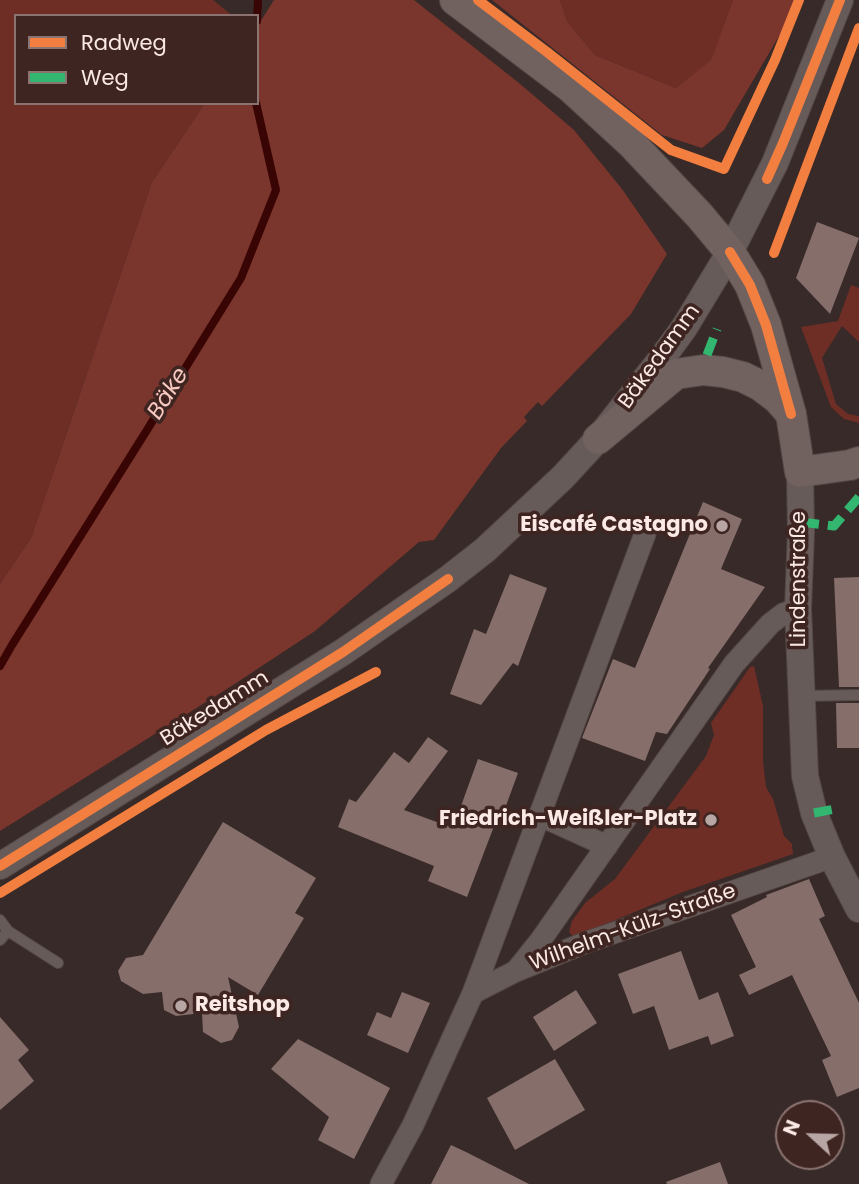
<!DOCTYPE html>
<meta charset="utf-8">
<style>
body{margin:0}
#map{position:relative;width:859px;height:1184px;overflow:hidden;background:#382a28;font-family:Poppins,sans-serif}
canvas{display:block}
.legend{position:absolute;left:14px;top:14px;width:245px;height:91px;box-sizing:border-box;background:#3f2521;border:2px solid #8a7370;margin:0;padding:9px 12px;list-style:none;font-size:21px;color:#fbe9e6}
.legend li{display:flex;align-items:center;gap:14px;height:35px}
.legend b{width:35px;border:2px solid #8a7370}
.north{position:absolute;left:775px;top:1100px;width:70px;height:70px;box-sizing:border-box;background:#3f2521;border:2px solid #8a7370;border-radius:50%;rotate:292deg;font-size:19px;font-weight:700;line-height:28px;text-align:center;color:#fbe9e6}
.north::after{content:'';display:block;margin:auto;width:24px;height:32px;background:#b7a6a4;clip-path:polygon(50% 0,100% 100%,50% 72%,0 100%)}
</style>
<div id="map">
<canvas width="859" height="1184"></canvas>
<ul class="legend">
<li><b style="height:9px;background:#f27e40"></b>Radweg</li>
<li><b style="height:9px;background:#33b770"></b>Weg</li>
</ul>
<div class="north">N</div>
</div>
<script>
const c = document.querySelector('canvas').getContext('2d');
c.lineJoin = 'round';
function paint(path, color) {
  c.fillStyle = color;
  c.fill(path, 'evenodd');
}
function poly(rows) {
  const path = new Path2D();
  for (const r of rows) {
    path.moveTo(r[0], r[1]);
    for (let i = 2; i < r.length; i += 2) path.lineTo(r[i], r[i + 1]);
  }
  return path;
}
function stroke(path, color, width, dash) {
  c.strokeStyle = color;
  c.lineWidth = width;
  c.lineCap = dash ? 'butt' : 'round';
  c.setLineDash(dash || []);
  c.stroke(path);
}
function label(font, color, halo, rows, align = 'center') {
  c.font = font + ' Poppins,sans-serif';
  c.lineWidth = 7;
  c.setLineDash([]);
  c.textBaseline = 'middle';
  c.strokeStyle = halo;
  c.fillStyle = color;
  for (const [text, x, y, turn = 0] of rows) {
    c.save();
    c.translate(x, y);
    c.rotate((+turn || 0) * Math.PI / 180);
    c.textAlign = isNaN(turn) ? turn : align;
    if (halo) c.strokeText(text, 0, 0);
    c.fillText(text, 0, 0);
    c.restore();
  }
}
paint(poly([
 [0,0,213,0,233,16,16,16,16,103,205,103,152,182,31,538,0,584],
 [560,0,733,0,711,61,676,88,595,55,567,21],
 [851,285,859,288,859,342,842,326,822,358,836,404,848,414,859,416,859,423,844,419,831,407,801,327,838,321],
 [754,666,763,706,763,761,766,787,773,799,784,836,792,844,793,854,683,892,574,937,569,932,572,921,585,903,615,879,706,756,714,735,711,723,750,667]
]), '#6e2e25');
paint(poly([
 [274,0,414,0,519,83,574,130,622,189,667,254,631,314,542,406,538,402,524,417,527,421,501,448,434,540,419,542,315,631,230,687,0,831,0,584,31,538,152,182,205,103,257,103,257,27],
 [492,0,560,0,567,21,595,55,676,88,711,60,733,0,796,0,782,31,724,130,702,148,662,135]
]), '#7a352c');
stroke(poly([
 [257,21,258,0],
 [0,666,12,645,147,430,241,278,276,190,256,103]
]), '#390504', 8);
paint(poly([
 [817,222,859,238,830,314,796,278],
 [703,502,742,519,721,569,765,587,708,668,710,669,667,734,656,732,645,761,582,738,613,659,635,668],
 [510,574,547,588,518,666,513,663,481,705,450,694,474,629,486,634],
 [859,577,859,687,839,687,834,578],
 [836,703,859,703,859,748,837,748],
 [428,737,448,751,404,810,453,828,478,759,518,773,500,822,496,821,467,897,428,881,434,866,338,827,349,799,356,802,394,752,409,763],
 [223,822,316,878,295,913,304,918,258,995,228,977,239,1027,232,1040,221,1043,203,1032,202,1013,176,1016,164,1010,162,992,143,994,121,981,118,971,126,958,143,955],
 [809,879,825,916,819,919,859,1003,859,1088,837,1097,822,1060,831,1056,792,975,749,995,739,975,756,967,731,915,767,897,766,895],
 [681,951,699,1000,718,992,734,1036,711,1045,708,1036,669,1050,654,1006,633,1014,618,974],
 [576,990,597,1023,554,1051,533,1017],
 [402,992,430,1003,408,1053,367,1035,377,1012,391,1018],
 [0,1017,29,1050,18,1060,34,1081,0,1110],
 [298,1039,390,1088,354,1159,318,1140,329,1117,271,1069],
 [555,1059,585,1110,515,1150,487,1098],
 [451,1145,466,1152,529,1184,431,1184],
 [720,1162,728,1184,667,1184,666,1182]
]), '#866e6b');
const service = poly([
 [801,696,859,695],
 [0,920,8,931,0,940],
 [8,931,58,963]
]);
const minor = poly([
 [539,815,607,846],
 [516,971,540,941,734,664,770,624,783,614,798,608],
 [473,993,516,971,582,944,832,857],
 [381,1184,413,1125,473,993,645,534]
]);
const tertiary = poly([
 [800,472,801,532,798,608,805,776,814,813,832,857,859,909],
 [0,866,343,652,448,579,485,550,563,477,598,439,662,358,684,328,730,252,775,163,840,0]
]);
const secondary = poly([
 [455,0,570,87,632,144,700,216,730,252,750,285,766,325,791,414,800,472,850,465,859,462],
 [598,439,676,374,703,370,723,372,743,377,761,386,778,399,791,414]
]);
stroke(service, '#534744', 12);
stroke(minor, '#534744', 23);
stroke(tertiary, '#534744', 28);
stroke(secondary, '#534744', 32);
stroke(service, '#675b59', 10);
stroke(minor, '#675b59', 21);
stroke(tertiary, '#675b59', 26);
stroke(secondary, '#716260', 30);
stroke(poly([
 [707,355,717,329],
 [801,522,834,526,859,497],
 [814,813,840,808]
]), '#33b770', 9, [18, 9]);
stroke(poly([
 [478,0,547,52,671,150,724,169,775,60,799,0],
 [767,179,783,143,840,0],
 [730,252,750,285,766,325,791,414],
 [774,253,859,28],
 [0,866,343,652,448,579],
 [0,893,266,730,376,672]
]), '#f27e40', 10);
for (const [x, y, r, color] of [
 [722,526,7,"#b7a6a4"],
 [711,820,7,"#b7a6a4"],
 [181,1006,7,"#b7a6a4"]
]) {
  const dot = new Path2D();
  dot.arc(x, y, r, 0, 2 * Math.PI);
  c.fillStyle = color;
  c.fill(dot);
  stroke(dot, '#3f2521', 2.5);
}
label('21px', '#fbe9e6', '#3f2521', [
 ["Bäkedamm",660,357,-54],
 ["Lindenstraße",800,579,-90],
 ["Bäkedamm",215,709,-32],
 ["Wilhelm-Külz-Straße",633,928,-20]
]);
label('bold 21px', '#fbe9e6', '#3f2521', [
 ["Eiscafé Castagno",708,526],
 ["Friedrich-Weißler-Platz",697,820],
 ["Reitshop",195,1006,"left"]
], 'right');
label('italic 23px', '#f8c9c0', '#3f2521', [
 ["Bäke",169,394,-58]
]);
</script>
